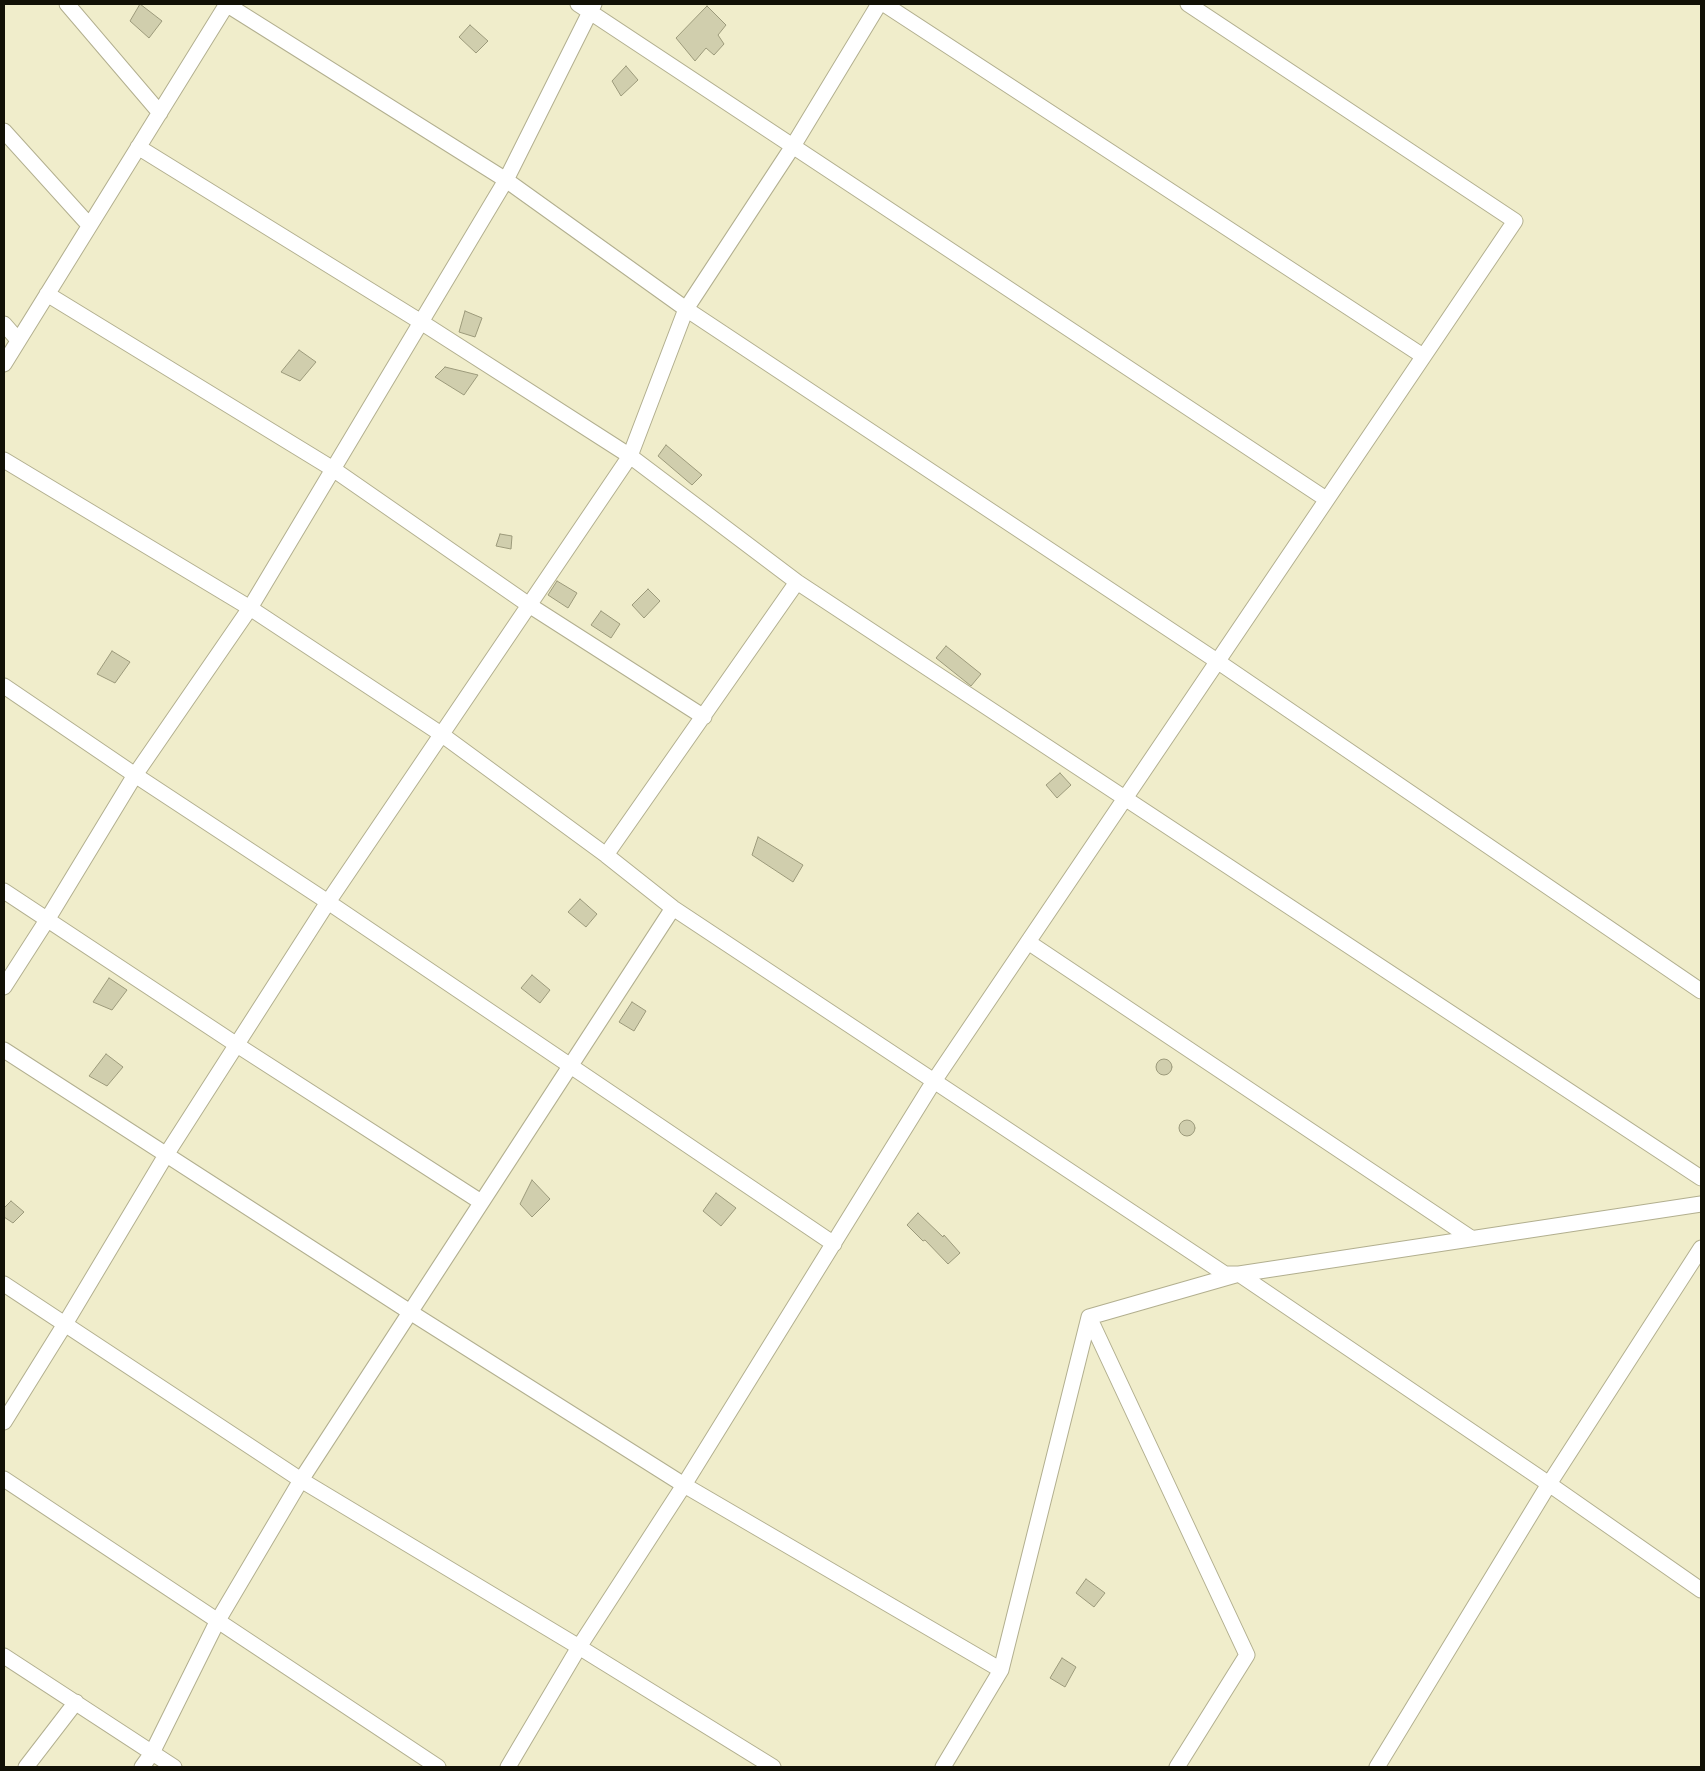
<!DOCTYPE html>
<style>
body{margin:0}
#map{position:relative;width:1705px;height:1771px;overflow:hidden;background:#f0edcb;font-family:Rubik,sans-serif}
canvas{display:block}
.frame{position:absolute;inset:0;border:5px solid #121106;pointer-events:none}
</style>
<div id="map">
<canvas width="1705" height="1771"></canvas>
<div class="frame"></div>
</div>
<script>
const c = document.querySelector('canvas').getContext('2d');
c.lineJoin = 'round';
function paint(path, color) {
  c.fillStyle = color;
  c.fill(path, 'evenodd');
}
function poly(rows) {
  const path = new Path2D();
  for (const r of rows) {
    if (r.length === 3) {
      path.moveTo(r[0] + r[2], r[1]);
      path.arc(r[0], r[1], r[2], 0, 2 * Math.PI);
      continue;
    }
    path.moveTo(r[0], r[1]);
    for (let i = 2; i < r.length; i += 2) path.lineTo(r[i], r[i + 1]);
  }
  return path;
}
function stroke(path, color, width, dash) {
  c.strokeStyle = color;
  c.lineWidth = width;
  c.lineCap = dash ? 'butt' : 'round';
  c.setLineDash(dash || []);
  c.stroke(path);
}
const building = poly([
 [140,4,162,21,149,38,130,21,140,4],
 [707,6,726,25,718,35,724,44,714,55,706,48,695,61,676,38,707,6],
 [470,25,488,41,476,53,459,37,470,25],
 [626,66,638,80,621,96,612,81,626,66],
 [465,311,482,318,475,337,459,332,465,311],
 [299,350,316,362,300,381,281,372,299,350],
 [445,367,478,375,464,395,435,377,445,367],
 [666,445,702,475,692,485,658,456,666,445],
 [500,534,512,536,511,549,496,546,500,534],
 [557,581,577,593,568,608,548,595,557,581],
 [648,589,660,601,644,618,632,605,648,589],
 [601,611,620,624,611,638,591,625,601,611],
 [946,646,981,674,971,686,936,658,946,646],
 [112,651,130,662,115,683,97,674,112,651],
 [1060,773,1071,785,1057,798,1046,785,1060,773],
 [758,837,803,865,793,882,752,855,758,837],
 [580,899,597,914,586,927,568,912,580,899],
 [532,975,550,990,540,1003,521,988,532,975],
 [109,978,127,990,112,1010,93,1002,109,978],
 [632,1002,646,1011,634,1031,619,1022,632,1002],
 [106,1054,123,1067,107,1086,89,1076,106,1054],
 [1164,1067,8],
 [1187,1128,8],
 [532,1180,550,1199,532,1217,520,1204,532,1180],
 [716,1193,736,1208,721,1226,703,1211,716,1193],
 [11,1201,24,1212,13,1223,4,1217,4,1208,11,1201],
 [918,1213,943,1237,944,1235,960,1253,948,1264,925,1240,923,1241,907,1225,918,1213],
 [1086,1579,1105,1593,1094,1607,1076,1593,1086,1579],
 [1062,1658,1076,1667,1065,1687,1050,1678,1062,1658]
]);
paint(building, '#d0cead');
stroke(building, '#9c9a7b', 1);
const minor = poly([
 [67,4,160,113],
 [226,4,506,180,686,309,1217,661,1701,991],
 [578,4,1326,499],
 [884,4,1423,356],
 [4,131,89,225],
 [138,147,421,322,630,456,797,582,1701,1178],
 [47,294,333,469,529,605,704,717],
 [4,324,18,340],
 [4,364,227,4],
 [4,460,250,608,441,734,606,855,673,908,1225,1274,1239,1274,1701,1204],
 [4,686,135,775,328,902,834,1244],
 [606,855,797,582],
 [4,891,237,1045,481,1202],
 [1028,942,1471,1238],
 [4,987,47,920,135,775,250,608,506,180,594,4],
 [4,1050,410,1312,684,1485,1001,1670],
 [4,1284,301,1480,579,1647,773,1767],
 [1089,1317,1247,1655,1177,1767],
 [4,1422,65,1324,166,1155,328,902,630,456,686,309,793,146,879,4],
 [4,1479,438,1767],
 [4,1656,174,1767],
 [26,1767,76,1702],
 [142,1767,152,1753,217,1622,301,1480,673,908],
 [508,1767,579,1647,684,1485,934,1081,1515,221,1188,4],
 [943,1767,1001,1670,1089,1317,1239,1274,1549,1484,1701,1590],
 [1377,1767,1549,1484,1701,1248]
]);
stroke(minor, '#b2af8f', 17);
stroke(minor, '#fff', 15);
</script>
